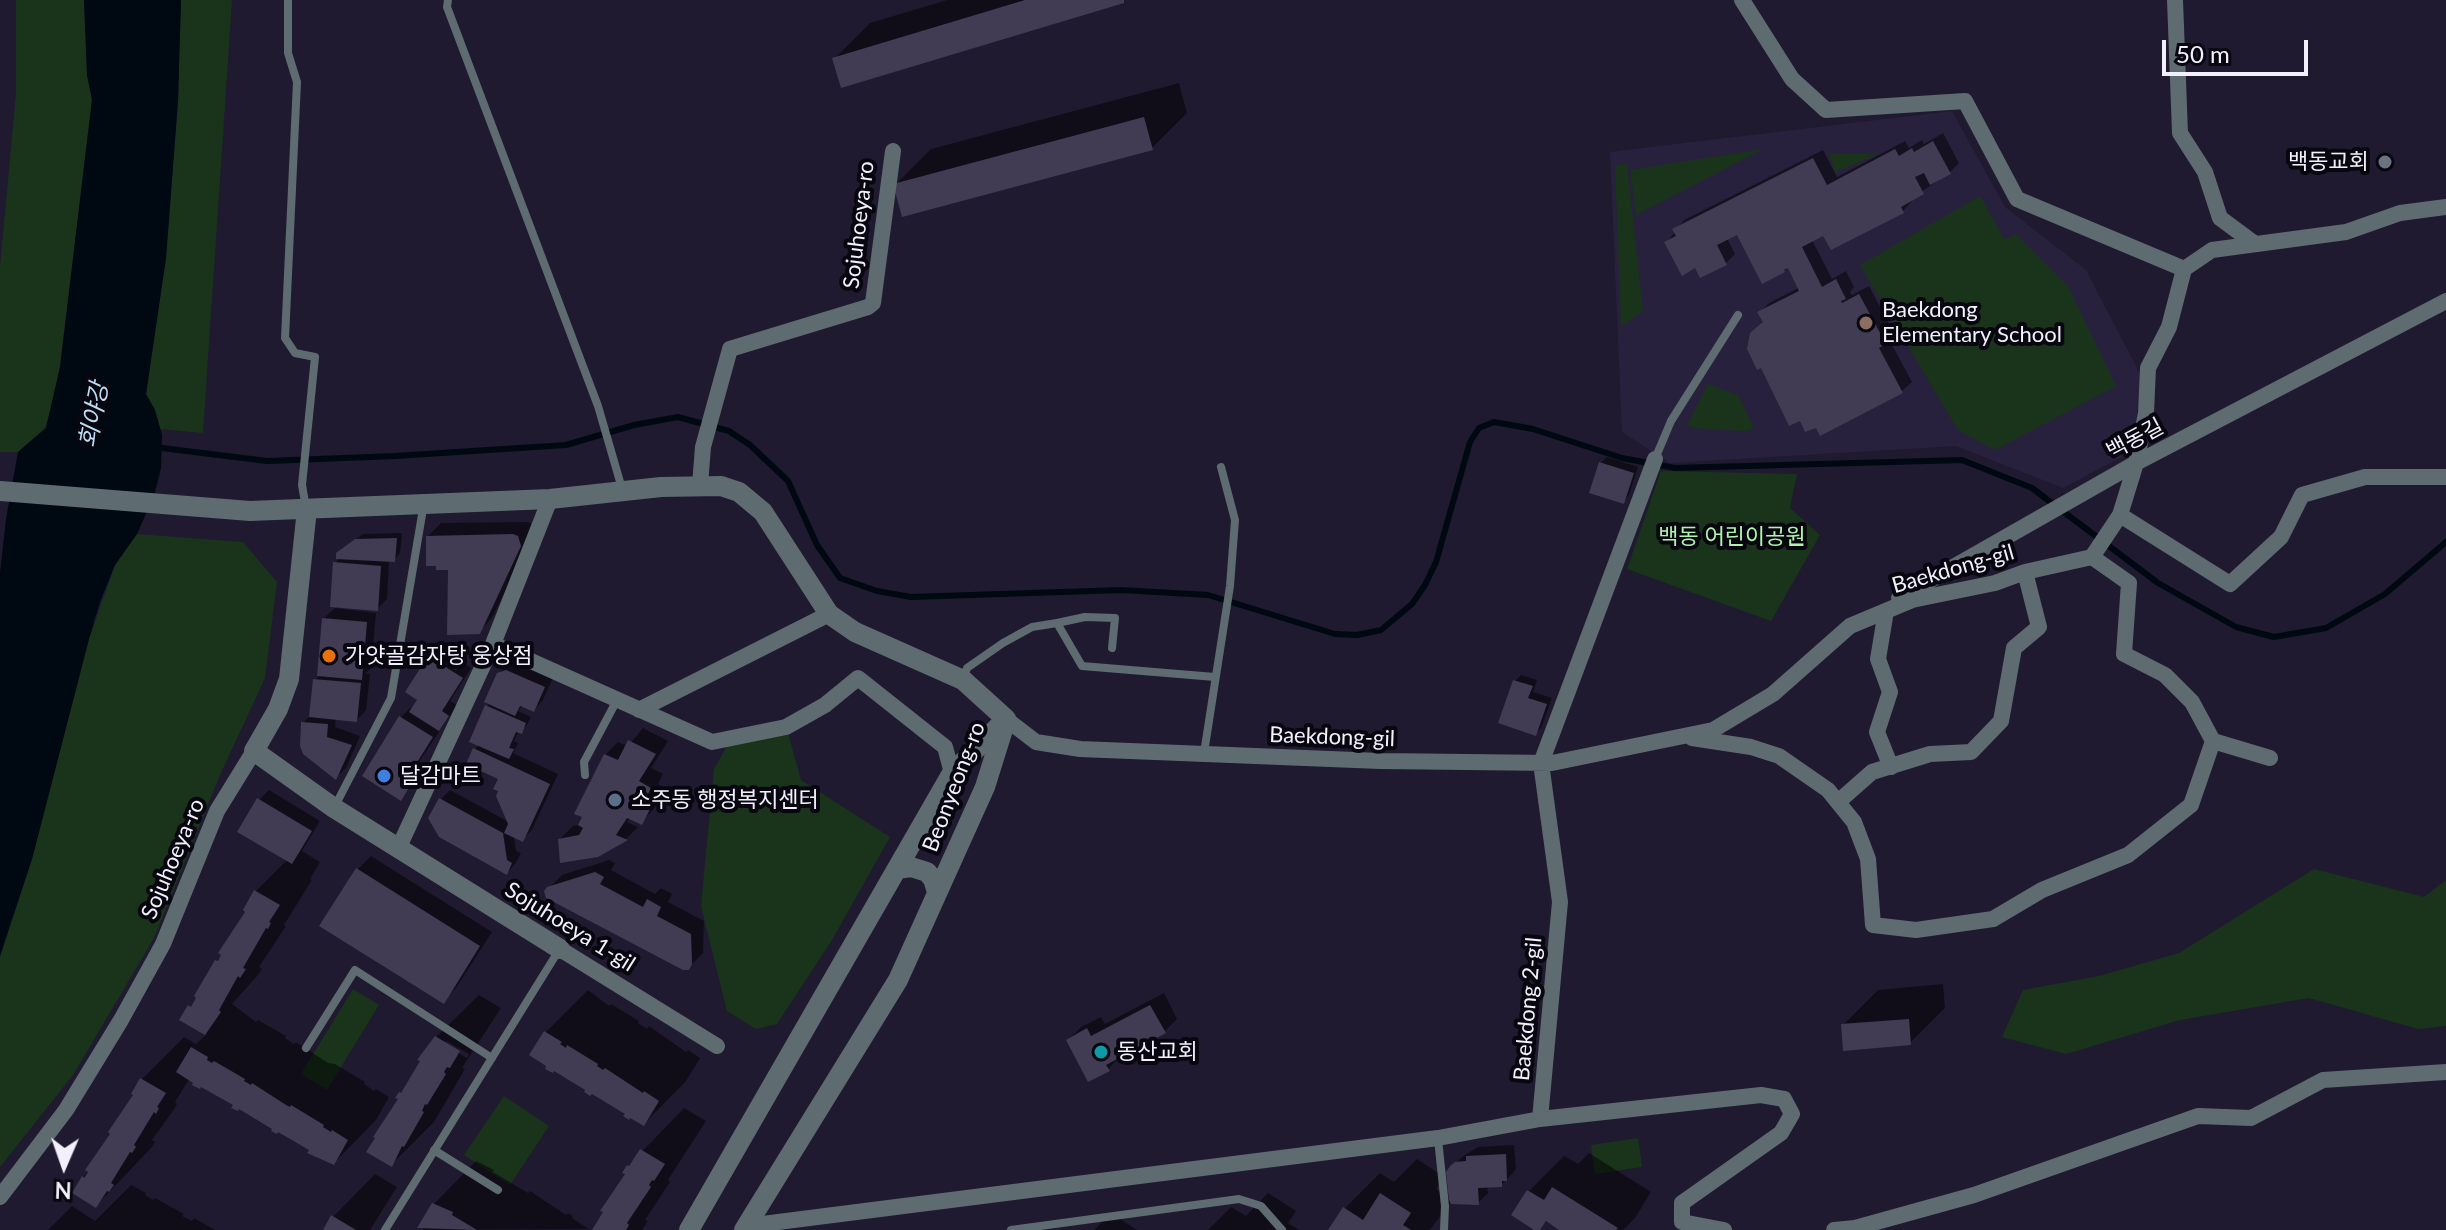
<!DOCTYPE html>
<meta charset="utf-8">
<style>
body{margin:0}
#map{position:relative;width:2446px;height:1230px;overflow:hidden;background:#1f1a2f;font-family:Lato,sans-serif}
canvas{display:block}
.north{position:absolute;left:24px;top:1126px;width:80px;height:80px;-webkit-text-stroke:6px #08070f;paint-order:stroke;rotate:182deg;font-size:22px;font-weight:700;line-height:32px;text-align:center;color:#f2f0fd}
.north::after{content:'';display:block;margin:auto;width:28px;height:36px;background:#f2f0fd;clip-path:polygon(50% 0,100% 100%,50% 72%,0 100%)}
.scale{position:absolute;left:2162px;top:40px;width:146px;height:36px;box-sizing:border-box;border:4px solid #f2f0fd;border-top:0;padding-left:10px;font-size:24px;line-height:28px;white-space:nowrap;color:#f2f0fd;-webkit-text-stroke:6px #08070f;paint-order:stroke}
</style>
<div id="map">
<canvas width="2446" height="1230"></canvas>
<div class="north">N</div>
<div class="scale">50 m</div>
</div>
<script>
const c = document.querySelector('canvas').getContext('2d');
c.lineJoin = 'round';
function paint(path, color) {
  c.fillStyle = color;
  c.fill(path, 'evenodd');
}
function poly(rows) {
  const path = new Path2D();
  for (const r of rows) {
    path.moveTo(r[0], r[1]);
    for (let i = 2; i < r.length; i += 2) path.lineTo(r[i], r[i + 1]);
  }
  return path;
}
function stroke(path, color, width, dash) {
  c.strokeStyle = color;
  c.lineWidth = width;
  c.lineCap = dash ? 'butt' : 'round';
  c.setLineDash(dash || []);
  c.stroke(path);
}
function label(font, color, halo, rows, align = 'center') {
  c.font = font + ' Lato,"Noto Sans KR",sans-serif';
  c.lineWidth = 8;
  c.setLineDash([]);
  c.textBaseline = 'middle';
  c.strokeStyle = halo;
  c.fillStyle = color;
  for (const [text, x, y, turn = 0] of rows) {
    c.save();
    c.translate(x, y);
    c.rotate((+turn || 0) * Math.PI / 180);
    c.textAlign = isNaN(turn) ? turn : align;
    if (halo) c.strokeText(text, 0, 0);
    c.fillText(text, 0, 0);
    c.restore();
  }
}
paint(poly([
 [1952,111,2005,207,2086,270,2141,376,2133,451,2063,488,1956,446,1670,463,1622,432,1610,152]
]), '#28213d');
paint(poly([
 [16,0,84,0,87,75,92,99,60,367,54,399,45,428,18,452,0,452,0,267,16,94],
 [181,0,232,0,203,433,160,429,155,410,146,394,166,258,178,101],
 [1763,149,1636,215,1630,170],
 [1829,154,1878,154,1835,172],
 [1627,164,1643,311,1621,327,1615,165],
 [1980,196,2004,239,2016,234,2068,286,2116,386,1995,450,1958,430,1860,265],
 [1708,384,1738,395,1754,428,1746,431,1694,428,1687,425],
 [1661,471,1797,474,1790,508,1820,535,1771,621,1627,569],
 [137,534,243,542,277,582,265,678,220,775,154,938,73,1075,0,1167,0,957,32,859,89,639,115,565],
 [788,733,801,780,890,837,832,940,777,1024,756,1029,727,1011,701,906,714,769,727,746],
 [2314,869,2424,897,2446,880,2446,1026,2418,1029,2309,998,2180,1020,2066,1054,2002,1037,2023,990,2099,976,2179,953],
 [353,989,379,1005,327,1090,301,1074],
 [504,1096,549,1126,510,1185,464,1155],
 [1638,1138,1642,1167,1595,1174,1591,1145]
]), '#1a341b');
paint(poly([
 [84,0,181,0,178,101,166,258,146,394,155,410,162,435,161,468,154,496,137,534,115,565,100,602,89,639,32,859,0,956,0,573,6,519,18,452,46,428,60,367,92,100,87,75]
]), '#000812');
paint(poly([
 [947,0,1125,0,835,58,870,23],
 [1179,83,1187,113,1152,148,896,184,931,149],
 [1943,133,1959,163,1949,173,1911,199,1912,201,1903,211,1824,233,1812,240,1832,279,1846,271,1854,287,1850,292,1852,295,1869,286,1894,333,1889,339,1912,382,1902,391,1765,321,1760,312,1769,303,1800,287,1789,266,1784,271,1738,232,1727,238,1735,254,1726,263,1696,266,1667,242,1684,220,1823,150,1837,177,1905,141,1909,148,1922,140,1924,144],
 [1607,457,1638,467,1629,495,1623,502,1601,463],
 [527,522,531,523,532,536,492,618,479,632,450,568,428,536,441,523],
 [402,533,400,553,394,560,389,559,387,599,377,609,335,563,341,557,345,547,363,534],
 [335,608,376,613,371,668,365,674,370,674,366,710,357,720,336,718,335,727,360,736,346,768,336,777,303,723,311,715,315,680,319,676,323,619],
 [439,648,453,656,455,654,462,658,460,661,471,668,450,701,457,705,419,762,425,765,410,788,401,798,401,717,410,708,413,710,420,700,430,657],
 [516,661,553,678,543,700,534,710,523,705,518,711,531,717,527,725,521,731,519,730,514,741,518,743,513,753,558,774,532,830,523,839,514,835,516,851,521,853,516,863,507,873,441,799,450,790,509,822,500,778,475,749,480,744,487,706,491,703,498,674,509,664],
 [1521,675,1537,680,1533,692,1552,698,1541,728,1535,734,1515,681],
 [643,728,668,741,651,768,663,774,658,784,665,789,654,809,641,822,630,817,627,822,638,827,626,839,597,855,560,839,573,826,580,825,605,755,618,742,628,746],
 [269,790,320,821,302,851,320,862,310,879,312,880,284,925,286,926,259,967,262,969,258,975,232,1004,256,1022,258,1020,286,1036,285,1038,294,1044,296,1042,328,1063,335,1064,365,1082,364,1084,374,1091,376,1089,389,1097,376,1120,334,1163,190,1078,175,1102,177,1104,175,1108,152,1140,155,1142,152,1147,96,1206,74,1193,135,1095,142,1079,184,1037,196,1044,207,1034,182,1019,199,997,256,891,288,859,259,800],
 [371,856,492,932,456,988,443,1001,358,869],
 [609,860,615,863,611,870,655,894,661,888,672,894,668,902,704,921,703,953,690,966,549,888,562,875],
 [1943,984,1945,1008,1910,1043,1843,1025,1878,990],
 [588,990,609,1006,611,1004,639,1021,638,1023,647,1029,649,1026,686,1052,688,1050,700,1058,686,1081,644,1124,592,1092,590,1094,532,1055,546,1032],
 [1164,993,1177,1019,1164,1032,1121,1056,1108,1069,1068,1040,1081,1027,1101,1017,1105,1024],
 [479,995,501,1008,462,1068,465,1069,434,1122,392,1164,401,1093,407,1086,436,1037],
 [446,1041,469,1054,467,1058,446,1045],
 [684,1108,706,1121,668,1180,670,1182,645,1220,648,1221,642,1230,595,1230,628,1173,628,1166],
 [1514,1145,1516,1169,1511,1175,1501,1185,1487,1186,1488,1193,1478,1203,1451,1202,1430,1230,1330,1230,1345,1208,1380,1173,1394,1182,1417,1159,1444,1177,1436,1189,1450,1198,1452,1167,1462,1157,1478,1147],
 [1589,1153,1651,1192,1635,1218,1623,1230,1563,1230,1548,1220,1537,1230,1514,1215,1529,1191,1564,1156,1578,1164],
 [476,1161,494,1170,493,1172,528,1193,530,1191,566,1215,568,1213,573,1216,572,1218,589,1229,424,1230,420,1227,434,1204],
 [375,1174,397,1187,370,1230,323,1230,333,1217],
 [131,1185,146,1193,145,1195,153,1200,155,1198,184,1214,182,1216,192,1221,194,1218,215,1230,48,1230,72,1206,95,1221],
 [1268,1193,1296,1211,1288,1223,1299,1230,1208,1230,1231,1207,1246,1216],
 [1111,1213,1137,1230,1094,1230]
]), '#0007');
stroke(poly([
 [154,447,267,461,395,456,566,445,634,425,678,417,729,431,750,445,788,481,817,545,840,578,877,591,911,597,1121,590,1208,595,1335,634,1357,635,1381,630,1412,604,1425,585,1436,562,1470,442,1479,428,1494,422,1533,429,1622,458,1675,468,1962,460,2032,488,2158,583,2236,627,2274,637,2326,628,2385,594,2446,542]
]), '#000812', 6);
paint(poly([
 [1025,0,1124,0,1124,3,841,88,832,58],
 [1144,117,1153,150,902,217,893,184],
 [1933,141,1951,174,1930,185,1924,173,1915,177,1924,194,1901,207,1904,213,1831,250,1823,236,1802,247,1822,287,1836,279,1846,299,1841,301,1842,303,1859,294,1886,344,1879,348,1903,393,1820,436,1816,428,1805,432,1800,421,1789,426,1761,368,1757,370,1747,349,1750,333,1763,322,1757,312,1799,291,1788,268,1784,270,1785,272,1762,284,1737,235,1717,245,1727,265,1700,278,1695,268,1682,276,1664,242,1676,236,1672,229,1813,158,1827,185,1895,149,1899,156,1912,148,1914,152],
 [1599,462,1634,473,1624,504,1589,493],
 [513,534,518,536,521,546,480,634,447,635,448,570,436,570,436,566,426,566,426,536],
 [397,538,395,562,336,559,336,553,355,539],
 [333,562,381,566,378,611,330,607],
 [322,618,367,622,362,680,317,676],
 [428,656,463,678,442,711,449,716,439,731,409,712,417,700,405,692],
 [451,656,461,661,456,670,446,664],
 [506,670,545,687,534,712,520,706,515,716,484,702,497,673],
 [313,679,361,683,357,722,309,717],
 [1513,680,1533,686,1528,698,1547,704,1536,736,1498,723],
 [485,705,526,723,522,734,516,732,509,748,514,749,509,759,469,742],
 [399,716,433,737,411,772,417,775,401,801,362,776],
 [301,722,328,724,327,737,352,745,336,780,303,754,300,746],
 [628,740,656,754,639,781,651,788,646,798,653,803,642,825,627,818,616,835,628,840,598,857,560,863,558,839,579,835,583,828,578,825,582,817,574,814,604,754,618,760],
 [473,748,550,784,523,842,504,833,508,824,496,796,498,791,493,789,498,779,466,764],
 [257,798,312,831,292,864,237,832],
 [439,798,503,833,507,860,512,863,507,875,439,837,428,818],
 [356,868,480,946,444,1004,319,926],
 [595,872,604,877,600,884,643,907,647,899,661,907,657,916,691,934,692,964,689,970,683,970,546,898,544,891,547,887],
 [254,890,280,905,269,922,271,923,268,929,266,928,243,968,246,969,240,978,238,976,219,1010,221,1012,205,1035,179,1020,188,1005,191,1007,196,998,194,996,215,960,218,961,221,955,218,953,245,912,243,910],
 [1150,1005,1166,1033,1106,1065,1110,1071,1088,1082,1066,1040,1087,1028,1091,1036],
 [1909,1019,1911,1045,1843,1051,1841,1024],
 [544,1031,562,1042,560,1044,566,1048,567,1045,598,1064,597,1066,603,1070,605,1068,643,1093,644,1091,659,1101,644,1126,630,1118,629,1120,623,1116,625,1114,592,1094,590,1096,584,1092,585,1090,554,1071,553,1073,545,1069,546,1066,529,1055],
 [435,1036,460,1051,450,1068,447,1067,444,1072,446,1074,427,1105,425,1104,422,1111,424,1112,404,1147,402,1146,392,1167,366,1152,375,1138,373,1137,398,1099,395,1098,399,1092,401,1093,420,1061,417,1060],
 [191,1047,208,1057,207,1060,212,1063,214,1061,245,1079,244,1081,251,1085,252,1083,286,1105,290,1107,291,1105,324,1125,323,1127,331,1132,332,1130,348,1140,334,1165,307,1153,309,1150,278,1132,277,1134,271,1131,272,1129,239,1109,238,1111,231,1108,233,1105,201,1087,200,1089,192,1085,193,1083,176,1072],
 [140,1078,166,1093,157,1107,159,1108,156,1114,154,1112,134,1145,136,1147,132,1153,130,1152,111,1183,114,1185,109,1192,107,1191,96,1208,72,1193,82,1176,84,1178,88,1172,85,1170,110,1134,108,1132,133,1095,131,1094],
 [640,1149,665,1164,654,1181,652,1180,649,1185,651,1187,627,1223,629,1225,626,1230,592,1230,603,1212,600,1211,625,1174,622,1173,627,1165,629,1166],
 [1506,1154,1507,1181,1502,1181,1502,1187,1478,1188,1479,1205,1451,1204,1449,1200,1446,1172,1450,1166,1455,1162,1466,1161,1466,1156],
 [1552,1187,1618,1228,1616,1230,1559,1230,1546,1221,1540,1230,1534,1230,1511,1215,1527,1190,1544,1200],
 [1380,1193,1411,1213,1403,1225,1411,1230,1328,1230,1343,1207,1363,1220],
 [432,1203,453,1212,452,1215,477,1230,417,1228],
 [331,1215,356,1230,323,1230]
]), '#413c54');
stroke(poly([
 [288,0,288,53,297,82,285,338,295,353,315,357,302,485,306,508],
 [448,0,447,7,598,406,623,492],
 [1655,459,1671,421,1738,315],
 [1057,623,1085,617,1115,618,1112,648],
 [963,680,967,668,1003,643,1032,627,1057,623,1082,666,1215,677],
 [1204,753,1230,586,1235,520,1221,467],
 [585,775,584,762,617,700],
 [334,808,391,698,424,503],
 [306,1048,355,970,492,1058],
 [1438,1139,1445,1206,1444,1230],
 [434,1150,498,1190],
 [385,1230,559,950],
 [1011,1230,1239,1199,1261,1206,1282,1230]
]), '#5e6b71', 8);
stroke(poly([
 [1742,0,1792,79,1826,110,1965,101,2017,199,2184,269],
 [2175,0,2180,133,2205,172,2220,218,2255,244],
 [1655,459,1541,763,1560,902,1540,1119,1761,1095,1784,1099,1792,1114,1781,1133,1682,1203,1682,1222,1724,1230],
 [700,485,703,447,730,349,868,307,873,303,893,151],
 [2120,515,2230,584,2281,537,2302,495,2365,477,2446,477],
 [2092,557,2129,583,2124,654,2165,675,2192,702,2213,741,2270,758],
 [1899,598,2136,463,2446,301],
 [1886,611,1878,659,1890,692,1877,732,1891,767],
 [493,644,712,742,786,727,825,705,858,678,945,747,952,773],
 [639,710,829,614],
 [1006,719,1036,742,1080,749,1380,761,1552,763,1713,730,1773,694,1850,626,1912,600,1995,583,2025,572,2092,557,2120,515,2136,463,2146,413,2148,368,2169,327,2184,269,2212,250,2346,232,2400,213,2446,207],
 [1692,738,1751,747,1779,756,1828,790,1854,822,1868,859,1873,925,1916,930,1993,919,2042,890,2128,855,2191,805,2213,741],
 [1838,802,1872,772,1930,754,1971,752,2001,721,2014,648,2039,627,2025,572],
 [399,847,493,644,550,499],
 [560,949,717,1046],
 [0,1197,66,1110,121,1020,163,944,217,811,254,751],
 [747,1226,1438,1138,1540,1119],
 [1834,1230,1855,1228,1974,1195,2198,1116,2251,1118,2323,1080,2446,1072]
]), '#5e6b71', 16);
stroke(poly([
 [0,491,250,511,550,499,661,487,721,486,739,492,763,512,829,614,855,632,963,680,1006,719],
 [307,509,289,679,278,709,254,751,334,808,560,949],
 [897,869,911,867,927,872,933,879,937,892],
 [689,1230,952,773,1006,719],
 [744,1230,898,980,985,787,1005,723]
]), '#5e6b71', 20);
for (const [x, y, r, color] of [
 [2385,162,8,"#6b7280"],
 [1866,323,8,"#8d6e63"],
 [329,656,8,"#e8710a"],
 [384,776,8,"#3f7fe0"],
 [615,800,8,"#5c6f8a"],
 [1101,1052,8,"#0f9aa8"]
]) {
  const dot = new Path2D();
  dot.arc(x, y, r, 0, 2 * Math.PI);
  c.fillStyle = color;
  c.fill(dot);
  stroke(dot, '#08070f', 3);
}
label('22px', '#f2f0fd', '#08070f', [
 ["백동교회",2369,162,"right"],
 ["Baekdong",1882,310],
 ["Elementary School",1882,335],
 ["가얏골감자탕 웅상점",345,656],
 ["달감마트",400,776],
 ["소주동 행정복지센터",631,800],
 ["동산교회",1117,1052]
], 'left');
label('22px', '#f2f0fd', '#08070f', [
 ["Sojuhoeya-ro",859,225,-83],
 ["백동길",2135,439,-28],
 ["Baekdong-gil",1953,569,-16],
 ["Baekdong-gil",1332,737,2],
 ["Beonyeong-ro",954,787,-69],
 ["Sojuhoeya-ro",173,859,-67],
 ["Sojuhoeya 1-gil",570,927,32],
 ["Baekdong 2-gil",1528,1009,-85]
]);
label('22px', '#aff3af', '#08070f', [
 ["백동 어린이공원",1732,537]
]);
label('italic 24px', '#bddcf3', '#08070f', [
 ["회야강",94,415,-79]
]);
</script>
